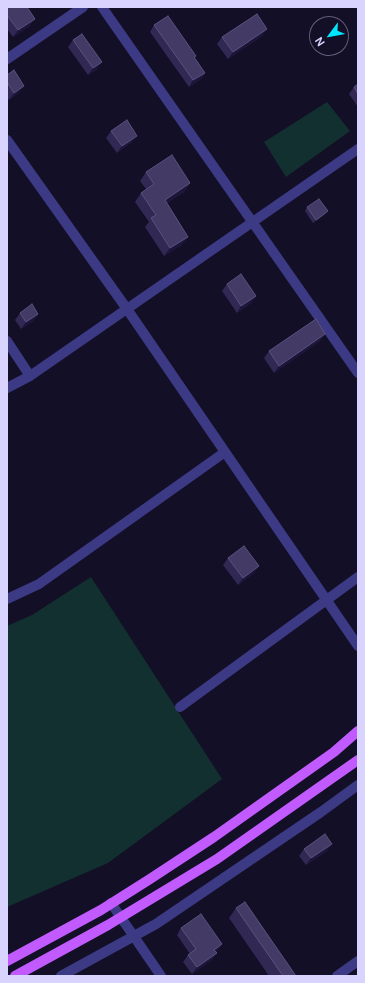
<!DOCTYPE html>
<style>
body{margin:0}
#map{position:relative;width:365px;height:983px;overflow:hidden;background:#130f26;font-family:"DM Sans",sans-serif}
canvas{display:block}
.frame{position:absolute;inset:0;border:8px solid #d9d4ff;pointer-events:none}
.north{position:absolute;left:309px;top:16px;width:40px;height:40px;box-sizing:border-box;background:#130f26;border:1px solid #625e7d;border-radius:50%;rotate:238deg;font-size:11px;font-weight:700;line-height:16px;text-align:center;color:#d9d4ff}
.north::after{content:'';display:block;margin:auto;width:14px;height:18px;background:#00e5ff;clip-path:polygon(50% 0,100% 100%,50% 72%,0 100%)}
</style>
<div id="map">
<canvas width="365" height="983"></canvas>
<div class="frame"></div>
<div class="north">N</div>
</div>
<script>
const c = document.querySelector('canvas').getContext('2d');
c.lineJoin = 'round';
function paint(path, color) {
  c.fillStyle = color;
  c.fill(path, 'evenodd');
}
function poly(rows) {
  const path = new Path2D();
  for (const r of rows) {
    path.moveTo(r[0], r[1]);
    for (let i = 2; i < r.length; i += 2) path.lineTo(r[i], r[i + 1]);
  }
  return path;
}
function stroke(path, color, width, dash) {
  c.strokeStyle = color;
  c.lineWidth = width;
  c.lineCap = dash ? 'butt' : 'round';
  c.setLineDash(dash || []);
  c.stroke(path);
}
paint(poly([
 [327,102,350,131,286,177,264,142],
 [91,577,222,779,108,863,7,907,7,626,32,615]
]), '#12302f');
stroke(poly([
 [102,7,358,373],
 [7,59,83,7],
 [7,140,127,309,358,646],
 [7,341,30,376],
 [7,388,30,376,358,149],
 [7,599,39,584,225,452],
 [180,707,358,577],
 [111,903,161,976],
 [61,976,156,924,321,812,358,785],
 [337,976,358,961]
]), '#3d3a85', 10);
stroke(poly([
 [7,961,101,910,150,879,214,837,334,752,358,731],
 [15,976,108,925,217,859,358,760]
]), '#c25bff', 10);
paint(poly([
 [7,7,30,26,13,37,7,29],
 [154,25,195,58,205,73,201,79,189,87,150,32],
 [267,29,262,36,228,59,217,44,222,37],
 [73,40,97,69,88,75,68,47],
 [7,75,19,92,9,100,7,97],
 [358,84,358,107,349,94,354,87],
 [111,131,132,142,117,153,106,138],
 [146,172,190,183,184,192,167,203,182,245,164,256,145,227,149,222,135,202,141,193,146,189,140,181],
 [307,207,325,215,313,223,305,211],
 [227,284,256,296,251,303,237,313,222,291],
 [20,313,38,314,33,321,21,329,15,320],
 [325,334,320,341,274,373,264,358,269,351],
 [228,558,254,573,238,585,223,565],
 [304,849,327,851,306,865,299,856],
 [236,908,296,976,269,976,229,918],
 [181,928,222,944,216,952,212,960,192,974,183,962,188,955,190,954,177,935]
]), '#312854');
paint(poly([
 [35,19,30,26,13,37,18,30],
 [267,29,262,36,228,59,233,52],
 [102,62,97,69,88,75,93,68],
 [205,73,201,79,189,87,193,80],
 [24,86,19,92,9,100,14,93],
 [137,136,132,142,117,153,122,146],
 [190,183,184,192,159,209,165,200],
 [328,211,325,215,313,223,316,220],
 [188,237,182,245,164,256,170,248],
 [256,296,251,303,237,313,241,306],
 [38,314,33,321,21,329,26,322],
 [325,334,320,341,274,373,279,366],
 [259,566,254,573,238,585,243,578],
 [332,844,327,851,306,865,311,858],
 [222,944,217,951,209,957,214,950],
 [217,953,212,960,192,974,197,967]
]), '#1d163a');
const building = poly([
 [7,7,27,7,35,19,18,30,7,15,7,7],
 [257,14,267,29,233,52,222,37,257,14],
 [168,16,196,56,194,57,205,73,193,80,154,25,168,16],
 [82,34,102,62,93,68,73,40,82,34],
 [14,70,24,86,14,93,7,82,7,75,14,70],
 [358,84,358,94,354,87,358,84],
 [127,120,137,136,122,146,111,131,127,120],
 [172,155,190,183,165,200,188,237,170,248,151,218,156,215,141,193,154,184,146,172,172,155],
 [319,199,328,211,316,220,307,207,319,199],
 [241,274,256,296,241,306,227,284,241,274],
 [32,304,38,314,26,322,20,313,32,304],
 [316,319,325,334,279,366,269,351,316,319],
 [244,546,259,566,243,578,228,558,244,546],
 [325,834,332,844,311,858,304,849,325,834],
 [245,902,296,976,283,976,236,908,245,902],
 [201,914,222,944,214,950,217,953,197,967,188,955,196,949,181,928,201,914]
]);
paint(building, '#433a66');
stroke(building, '#5a527e', 1);
</script>
